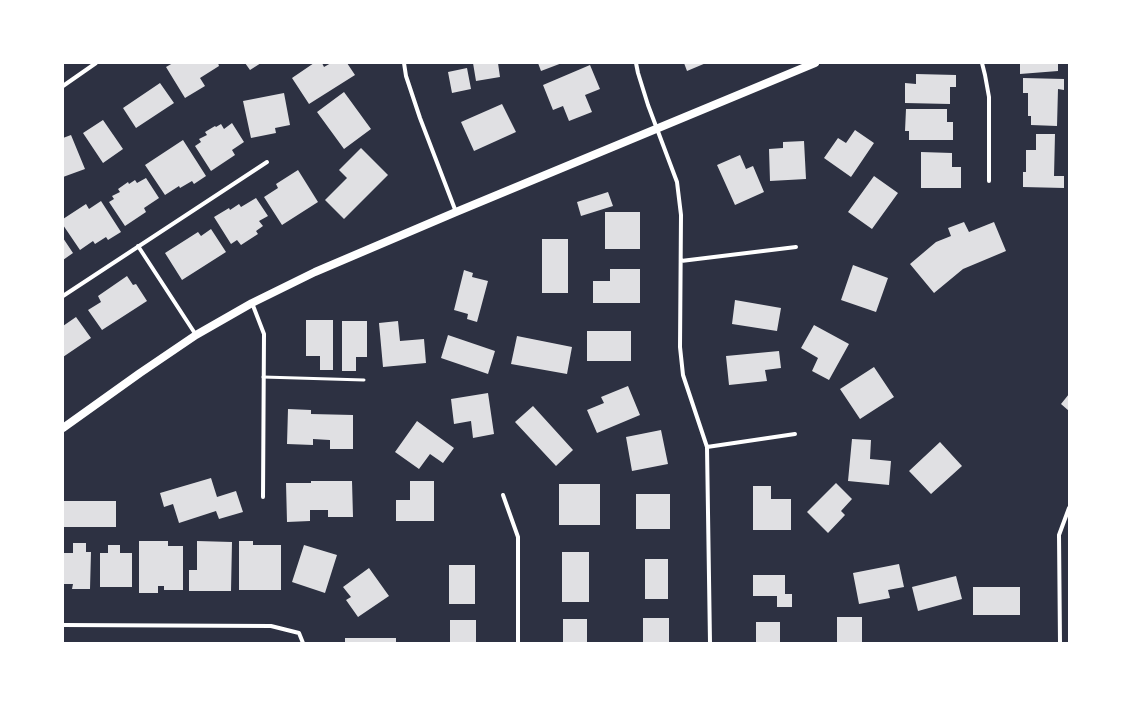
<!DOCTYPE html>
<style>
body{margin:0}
#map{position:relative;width:1132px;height:706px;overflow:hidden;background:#2d3142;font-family:"Public Sans",sans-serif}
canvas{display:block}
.frame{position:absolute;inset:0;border:64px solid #fff;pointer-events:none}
</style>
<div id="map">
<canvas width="1132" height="706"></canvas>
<div class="frame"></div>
</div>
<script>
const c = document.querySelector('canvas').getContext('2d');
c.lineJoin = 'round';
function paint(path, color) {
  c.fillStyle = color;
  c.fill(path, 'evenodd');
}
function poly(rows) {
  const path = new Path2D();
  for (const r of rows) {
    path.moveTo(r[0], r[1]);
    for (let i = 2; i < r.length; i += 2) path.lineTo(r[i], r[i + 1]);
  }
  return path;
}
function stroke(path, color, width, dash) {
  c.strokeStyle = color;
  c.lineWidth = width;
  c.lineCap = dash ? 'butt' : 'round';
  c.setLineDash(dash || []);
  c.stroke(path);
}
paint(poly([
 [173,63,218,63,219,66,200,78,205,86,185,98,166,67],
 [245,63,261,63,250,70],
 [314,63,322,63,324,67,331,63,347,63,355,75,309,104,292,78],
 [473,63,498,63,500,77,476,81],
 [538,63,562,63,541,71],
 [684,63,706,63,687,71],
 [1020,63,1058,63,1058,71,1020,74],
 [590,65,600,89,585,95,592,112,569,121,563,106,553,110,543,85],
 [467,68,471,89,452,93,448,72],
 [916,74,956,75,956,87,950,87,950,104,905,103,905,83,916,84],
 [1023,78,1064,79,1064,90,1058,89,1057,126,1031,125,1031,116,1028,116,1028,93,1023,93],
 [160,83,174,103,136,128,123,108],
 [344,92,371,129,344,149,317,112],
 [284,93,290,125,275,128,276,133,251,138,243,101],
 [502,104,516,132,474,151,461,122],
 [906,109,947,109,947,122,953,122,953,140,909,140,909,131,905,131],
 [103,120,123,149,103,163,83,133],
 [232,123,244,142,232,150,235,155,211,171,195,146,201,142,199,139,207,135,205,132,215,126,216,127,221,124,224,129],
 [855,130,874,143,851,177,824,158,838,138,846,143],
 [1036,134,1055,134,1054,176,1064,176,1064,188,1023,187,1023,172,1026,172,1026,150,1036,150],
 [71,135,85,169,63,177,63,138],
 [183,140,206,176,194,184,192,181,180,188,179,186,165,195,145,165],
 [804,141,806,179,770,181,769,149,783,148,783,142],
 [361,148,388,175,344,219,325,200,347,178,339,170],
 [921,152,952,153,952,167,961,167,961,188,921,188],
 [740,155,746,169,753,166,764,192,735,205,717,165],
 [298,170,318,202,282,225,264,197,278,188,276,184],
 [874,176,898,193,872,229,848,212],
 [146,178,159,198,144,208,146,212,125,226,109,202,114,199,112,196,120,192,118,189,128,182,129,184,135,180,137,183],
 [608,192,613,206,581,216,577,202],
 [256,198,268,216,259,221,263,226,256,231,258,234,241,245,237,240,231,244,214,217,229,208,230,210,239,204,241,207],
 [101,201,121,232,108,240,106,237,95,244,93,241,80,250,63,225,63,219,86,204,89,209],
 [605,212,640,212,640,249,605,249],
 [964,222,969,232,994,222,1006,251,963,269,934,293,910,264,936,242,951,236,948,228],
 [211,229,226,252,182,280,165,253,198,232,201,236],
 [63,238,73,253,63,260],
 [542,239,568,239,568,293,542,293],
 [853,265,888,278,876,312,841,300],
 [610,269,640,269,640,303,593,303,593,281,610,281],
 [464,270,473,273,472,277,488,281,477,322,467,319,468,314,454,310],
 [127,276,133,285,136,284,147,301,102,330,88,310,101,302,98,296],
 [735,300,781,308,777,331,732,324],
 [76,317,91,338,63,357,63,326],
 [306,320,333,320,333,370,320,370,320,356,306,356],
 [342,321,367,321,367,357,356,357,356,371,342,371],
 [398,321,400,341,424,339,426,363,383,367,379,323],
 [814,325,849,344,829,380,812,371,818,358,801,348],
 [587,331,631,331,631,361,587,361],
 [448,335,495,351,488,374,441,358],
 [517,336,572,347,567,374,511,364],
 [779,351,781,368,765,370,767,381,729,385,726,356],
 [874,367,894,397,860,419,840,389],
 [628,386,640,415,597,433,587,410,604,403,601,397],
 [488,393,494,434,473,438,471,421,454,424,451,399],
 [1069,394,1069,411,1061,404],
 [533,406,573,450,556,466,515,422],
 [288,409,311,410,311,414,353,415,353,449,330,449,330,440,313,439,313,445,287,444],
 [417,421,454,448,443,463,430,454,419,469,395,452],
 [661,430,668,464,632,471,626,437],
 [852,439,871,440,870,459,891,461,889,485,848,481],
 [940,442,962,466,931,494,909,471],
 [211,478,217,497,236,491,243,512,219,519,216,511,179,523,173,504,164,507,160,493],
 [311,481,352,481,353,517,328,517,328,510,310,510,310,521,287,522,286,483,311,483],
 [410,481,434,481,434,521,396,521,396,500,410,500],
 [836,483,852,499,841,511,845,515,828,533,807,512],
 [559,484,600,484,600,525,559,525],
 [753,486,771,486,771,499,791,499,791,530,753,530],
 [636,494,670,494,670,529,636,529],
 [63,501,116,501,116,527,63,527],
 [139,541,168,541,168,546,183,546,183,590,164,590,164,586,158,586,158,593,139,593],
 [197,541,232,542,231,591,189,591,189,570,197,570],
 [239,541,253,541,253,545,281,545,281,590,239,590],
 [73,543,86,543,86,552,91,552,90,589,72,589,73,584,63,584,63,553,73,553],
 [108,545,120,545,120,553,132,553,132,587,100,587,100,553,108,553],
 [304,545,337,555,325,593,292,582],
 [562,552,589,552,589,602,562,602],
 [645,559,668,559,668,599,645,599],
 [899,564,904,587,888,590,890,598,859,604,853,573],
 [449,565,475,565,475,604,449,604],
 [369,568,389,596,358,617,346,600,351,597,343,587],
 [753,575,785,575,785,594,792,594,792,607,777,607,777,596,753,596],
 [956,576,962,599,918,611,912,587],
 [973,587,1020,587,1020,615,973,615],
 [837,617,862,617,862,643,837,643],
 [643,618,669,618,669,643,643,643],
 [563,619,587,619,587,643,563,643],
 [450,620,476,620,476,643,450,643],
 [756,622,780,622,780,643,756,643],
 [345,638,396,638,396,643,345,643]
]), '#e0e0e3');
stroke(poly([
 [263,377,364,380]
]), '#fff', 3);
stroke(poly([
 [404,63,406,76,420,118,456,212],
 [636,63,638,73,648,105,677,182,681,215,680,347,683,375,707,447,710,643],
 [982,63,985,75,989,97,989,181],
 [63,86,96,63],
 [138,246,196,335],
 [681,261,796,247],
 [63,296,267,162],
 [252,303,264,334,263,497],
 [707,447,795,434],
 [503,495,518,537,518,643],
 [63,625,271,626,299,633,303,643],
 [1060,643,1059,535,1069,508]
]), '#fff', 4);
stroke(poly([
 [63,428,140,373,196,335,252,303,315,272,456,212,815,63]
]), '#fff', 8);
</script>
